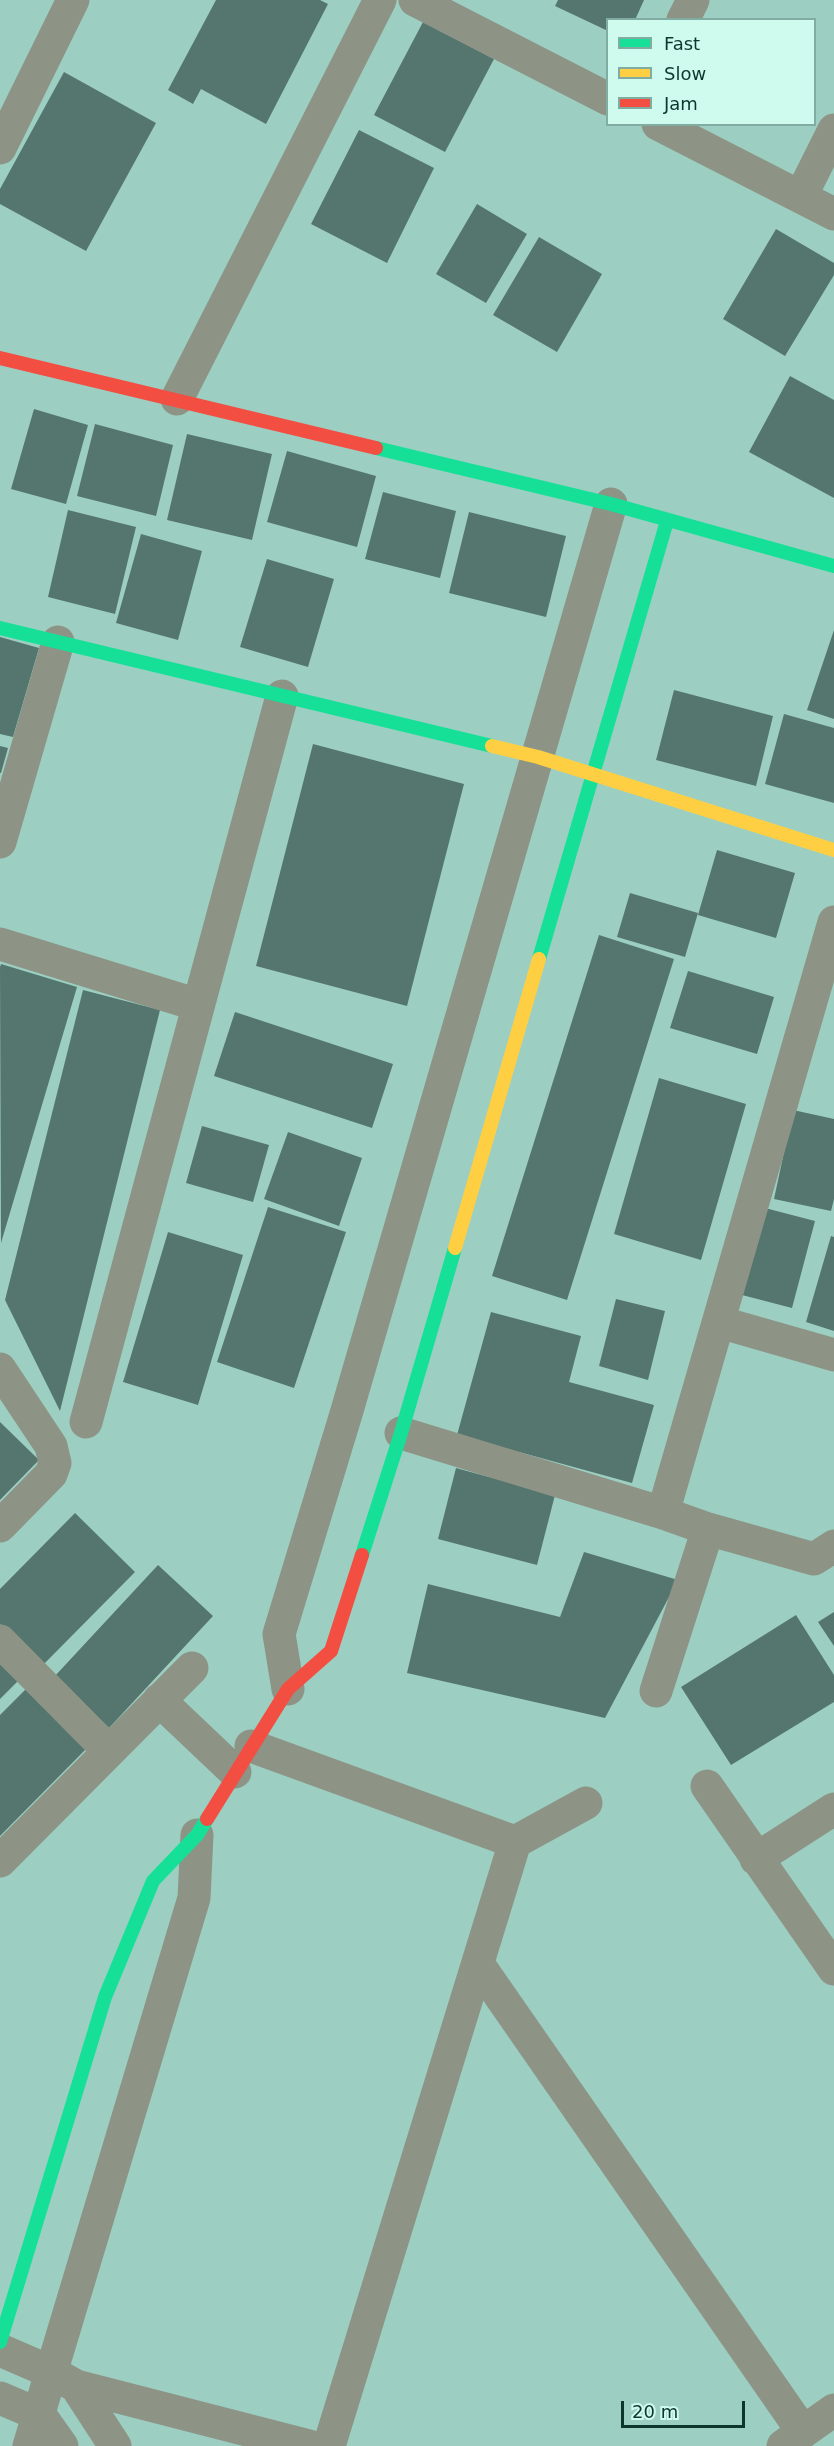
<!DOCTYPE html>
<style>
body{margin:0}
#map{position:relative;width:834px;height:2446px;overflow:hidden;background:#9ccfc2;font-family:"DejaVu Sans",sans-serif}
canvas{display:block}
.legend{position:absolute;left:606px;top:18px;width:210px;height:108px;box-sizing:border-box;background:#cffbee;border:2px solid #81aca1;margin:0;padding:8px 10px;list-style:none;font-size:18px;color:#0d362d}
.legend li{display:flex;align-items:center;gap:12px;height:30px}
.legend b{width:30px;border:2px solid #81aca1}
.scale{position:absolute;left:621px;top:2401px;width:124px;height:27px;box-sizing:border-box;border:3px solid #0d362d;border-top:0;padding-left:8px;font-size:18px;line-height:21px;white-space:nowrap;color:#0d362d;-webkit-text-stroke:4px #cffbee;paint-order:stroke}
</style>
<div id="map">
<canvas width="834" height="2446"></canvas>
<ul class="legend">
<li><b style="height:8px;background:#16e098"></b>Fast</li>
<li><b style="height:8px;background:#ffcf43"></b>Slow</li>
<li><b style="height:8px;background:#f24e42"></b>Jam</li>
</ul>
<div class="scale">20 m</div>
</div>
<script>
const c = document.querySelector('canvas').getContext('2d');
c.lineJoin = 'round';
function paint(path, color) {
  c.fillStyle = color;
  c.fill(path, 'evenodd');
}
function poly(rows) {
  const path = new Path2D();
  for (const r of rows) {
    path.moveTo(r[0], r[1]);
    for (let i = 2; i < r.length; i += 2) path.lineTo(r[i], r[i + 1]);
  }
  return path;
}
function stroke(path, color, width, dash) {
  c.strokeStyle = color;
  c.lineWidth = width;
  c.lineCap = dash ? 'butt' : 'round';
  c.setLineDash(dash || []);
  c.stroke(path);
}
paint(poly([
 [216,0,320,0,328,4,266,124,201,89,193,104,168,90],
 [558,0,644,0,635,20,608,20,608,31,555,6],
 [423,22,494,59,445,152,374,115],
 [64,72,156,123,86,251,0,204,0,189],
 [359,130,434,168,387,263,311,224],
 [477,204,527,234,486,303,436,274],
 [776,229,834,263,834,275,785,356,723,319],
 [539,237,602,274,557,352,493,315],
 [790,376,834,400,834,498,749,452],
 [34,409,88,425,66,504,11,489],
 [95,424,173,445,156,516,77,496],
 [187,434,272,454,252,540,167,520],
 [287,451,376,476,357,547,267,522],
 [383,492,456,511,440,578,365,559],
 [68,510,136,527,115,614,48,597],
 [469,512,566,536,546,617,449,593],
 [141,534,202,551,178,640,116,623],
 [267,559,334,579,308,667,240,647],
 [834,630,834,719,807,710],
 [0,637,39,648,13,737,0,734],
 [674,690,773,716,756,786,656,760],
 [784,714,834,728,834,803,765,784],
 [313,744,464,784,407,1006,256,966],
 [0,746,8,748,1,773,0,773],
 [717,850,795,873,776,938,698,915],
 [630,893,698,913,685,957,617,937],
 [599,935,674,959,567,1300,492,1276],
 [1,964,77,987,1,1243,0,967],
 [688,971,774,997,757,1054,670,1028],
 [83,990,160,1010,60,1411,5,1300],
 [235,1012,393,1064,372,1128,214,1076],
 [659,1078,746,1104,701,1260,614,1234],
 [793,1110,834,1119,834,1199,831,1211,774,1199],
 [202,1126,269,1145,253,1202,186,1183],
 [288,1132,362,1158,339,1226,264,1199],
 [268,1207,346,1232,294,1388,217,1362],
 [765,1208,815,1221,792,1308,742,1295],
 [168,1232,243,1255,198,1405,123,1382],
 [831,1236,834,1237,834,1331,806,1322],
 [616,1299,665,1311,648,1380,599,1366],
 [491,1312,581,1336,569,1382,654,1405,632,1483,457,1435],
 [0,1422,39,1460,0,1500],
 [456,1468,555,1495,537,1565,438,1539],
 [75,1513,135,1572,42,1666,0,1624,0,1589],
 [584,1552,678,1580,605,1718,407,1673,428,1584,560,1617],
 [158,1565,213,1616,109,1728,54,1677],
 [834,1612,834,1646,818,1622],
 [796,1615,834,1675,834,1702,731,1765,681,1687],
 [0,1664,18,1681,0,1699],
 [26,1689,86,1749,0,1836,0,1715]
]), '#55766e');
stroke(poly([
 [415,0,608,99],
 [683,20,693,0],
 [658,124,834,214],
 [0,148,73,0],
 [801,196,834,130],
 [177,399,380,0],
 [0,842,58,642],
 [0,944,198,1005],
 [719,1322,834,1355],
 [0,1369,51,1446,55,1463,51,1474,0,1526],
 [86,1422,282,696],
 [401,1433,663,1513,708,1529,814,1559,834,1546],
 [663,1513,834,922],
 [0,1641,109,1751],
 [288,1689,279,1634,346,1414,611,504],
 [656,1691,708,1529],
 [159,1700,235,1772],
 [251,1746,515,1842,586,1803],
 [707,1786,834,1969],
 [756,1859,834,1809],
 [0,1861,192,1668],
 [478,1964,803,2432],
 [0,2350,51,2372,76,2386,309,2446],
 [76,2386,115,2446],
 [0,2398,40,2415,62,2446],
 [29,2446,194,1898,197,1835],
 [329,2446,515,1842],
 [783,2446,834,2410]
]), '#8d9486', 33);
stroke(poly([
 [376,448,611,504,834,566],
 [0,628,492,746],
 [539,959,667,521],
 [362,1555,401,1433,455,1248],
 [0,2342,105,1997,153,1881,197,1835,207,1819]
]), '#16e098', 14);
stroke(poly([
 [492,746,538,757,834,850],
 [455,1248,539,959]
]), '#ffcf43', 14);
stroke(poly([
 [0,358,376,448],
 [207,1819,288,1689,331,1651,362,1555]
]), '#f24e42', 14);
</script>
